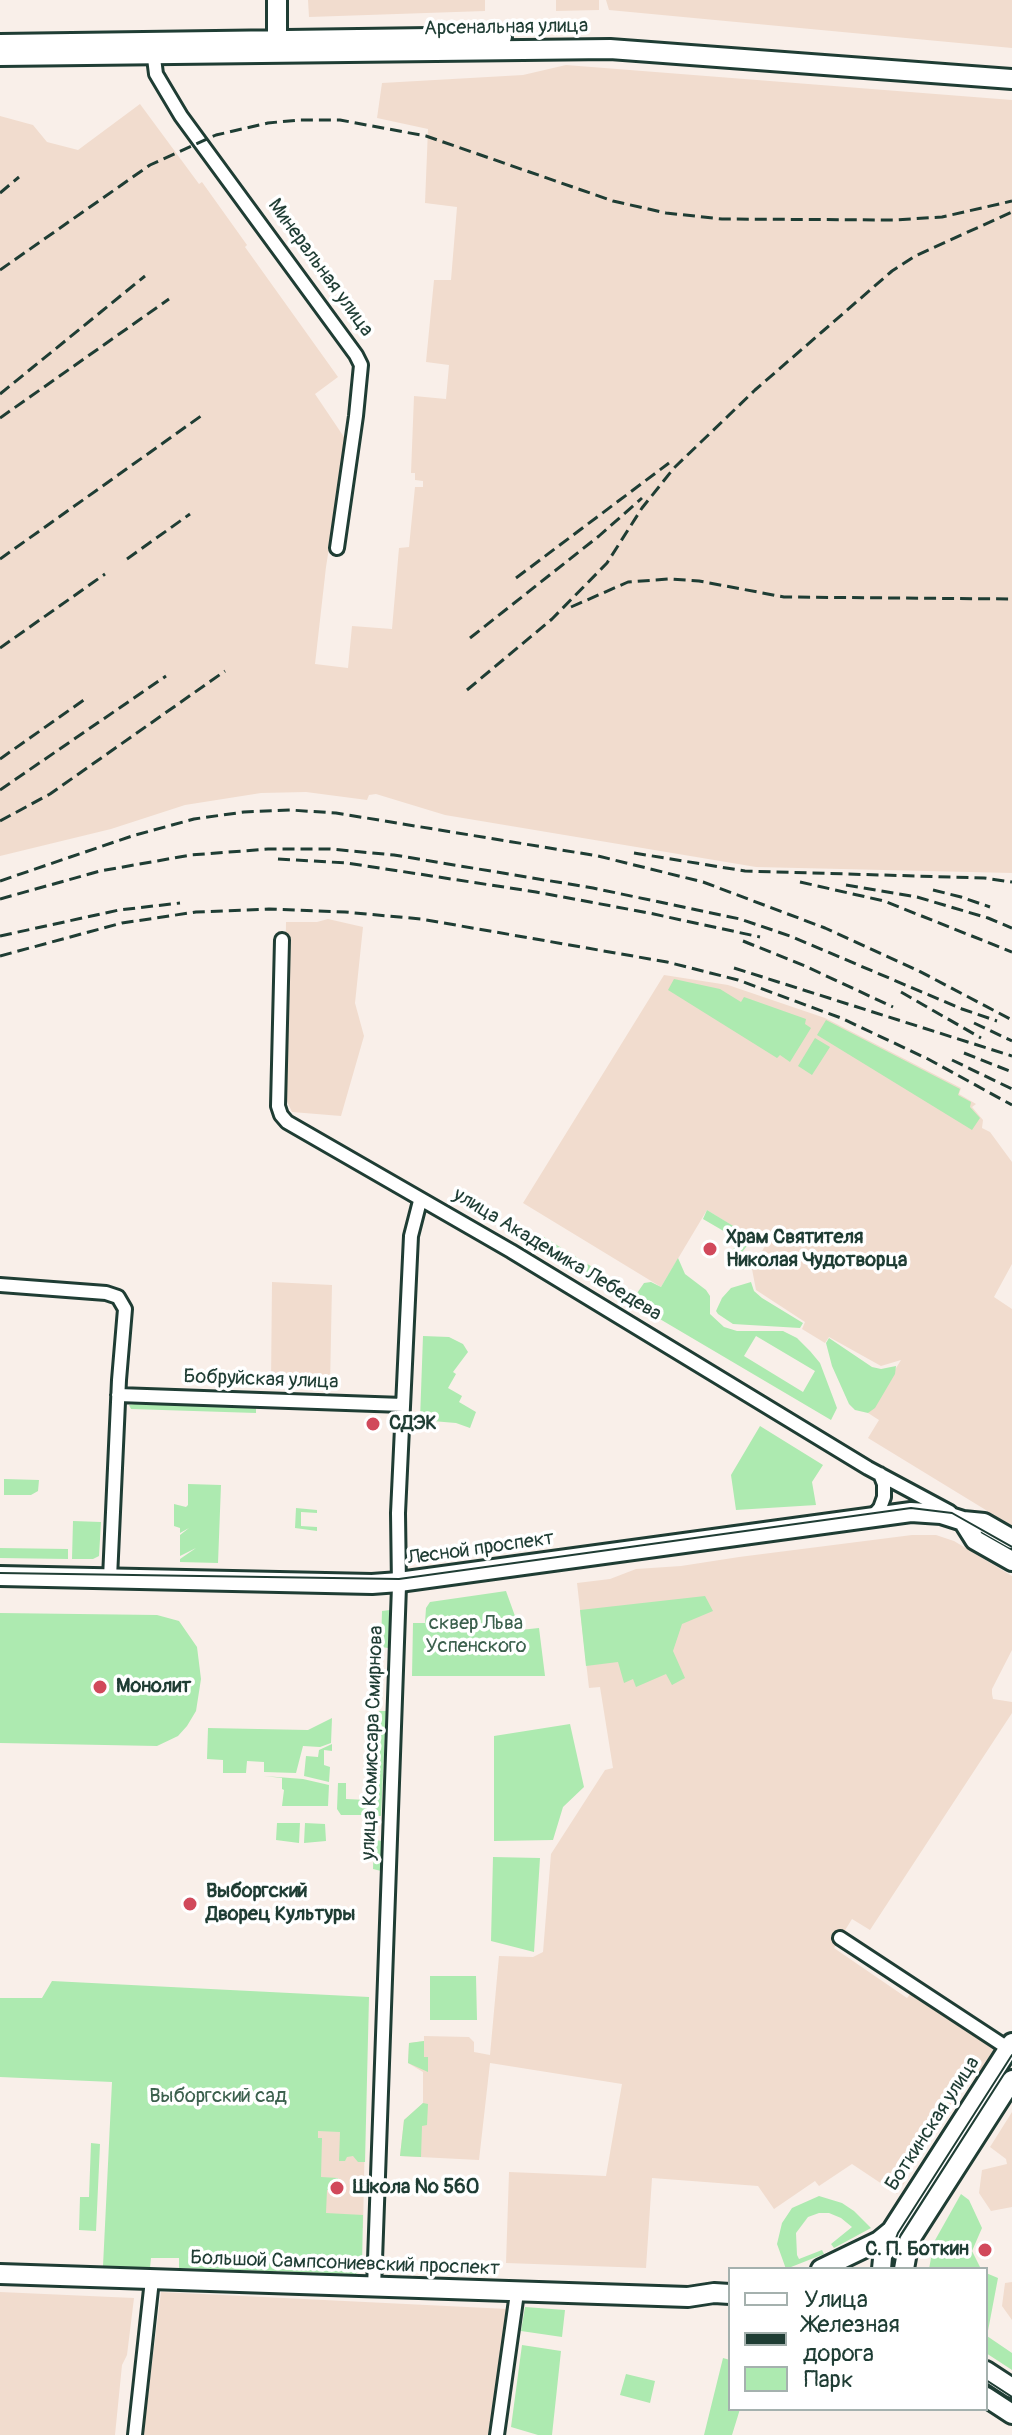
<!DOCTYPE html>
<meta charset="utf-8">
<style>
body{margin:0}
#map{position:relative;width:1012px;height:2435px;overflow:hidden;background:#f9efe9;font-family:Pangolin,sans-serif}
canvas{display:block}
.legend{position:absolute;left:728px;top:2267px;width:260px;height:144px;box-sizing:border-box;background:#fff;border:2px solid #a5b1ae;margin:0;padding:10px 14px;list-style:none;font-size:24px;color:#1f3d34}
.legend li{display:flex;align-items:center;gap:16px;height:40px}
.legend b{width:40px;border:2px solid #a5b1ae}
</style>
<div id="map">
<canvas width="1012" height="2435"></canvas>
<ul class="legend">
<li><b style="height:10px;background:#fff"></b>Улица</li>
<li><b style="height:10px;background:#1f3d34"></b>Железная дорога</li>
<li><b style="height:22px;background:#adeab0"></b>Парк</li>
</ul>
</div>
<script>
const c = document.querySelector('canvas').getContext('2d');
c.lineJoin = 'round';
function paint(path, color) {
  c.fillStyle = color;
  c.fill(path, 'evenodd');
}
function poly(rows) {
  const path = new Path2D();
  for (const r of rows) {
    path.moveTo(r[0], r[1]);
    for (let i = 2; i < r.length; i += 2) path.lineTo(r[i], r[i + 1]);
  }
  return path;
}
function stroke(path, color, width, dash) {
  c.strokeStyle = color;
  c.lineWidth = width;
  c.lineCap = dash ? 'butt' : 'round';
  c.setLineDash(dash || []);
  c.stroke(path);
}
function label(font, color, halo, rows, align = 'center') {
  c.font = font + ' Pangolin,sans-serif';
  c.lineWidth = 7;
  c.setLineDash([]);
  c.textBaseline = 'middle';
  c.strokeStyle = halo;
  c.fillStyle = color;
  for (const [text, x, y, turn = 0] of rows) {
    c.save();
    c.translate(x, y);
    c.rotate((+turn || 0) * Math.PI / 180);
    c.textAlign = isNaN(turn) ? turn : align;
    if (halo) c.strokeText(text, 0, 0);
    c.fillText(text, 0, 0);
    c.restore();
  }
}
paint(poly([
 [308,0,485,0,485,11,309,17],
 [556,0,599,0,599,10,556,11],
 [606,0,1012,0,1012,48,609,10],
 [566,65,1012,100,1012,873,756,867,445,815,376,794,369,795,367,800,306,792,261,793,185,805,111,829,0,856,0,116,33,125,47,142,78,150,140,104,199,184,202,182,247,245,245,247,338,377,315,394,346,440,326,567,315,664,348,668,352,626,392,629,399,548,409,547,415,487,423,487,423,481,415,480,415,473,411,473,414,396,446,399,449,365,426,362,434,280,451,280,457,207,425,203,428,129,377,118,382,83,523,75],
 [328,919,363,927,355,1003,364,1036,341,1116,292,1112,284,1095,286,922,317,922],
 [664,975,728,985,825,1018,961,1088,959,1094,976,1104,972,1107,983,1120,982,1128,990,1132,1012,1162,1012,1264,994,1297,1012,1309,1012,1526,868,1438,879,1420,868,1413,901,1360,881,1366,829,1337,825,1343,802,1329,805,1322,756,1290,752,1269,765,1246,707,1210,661,1287,523,1203],
 [272,1282,332,1285,330,1386,271,1383],
 [912,1535,936,1535,954,1541,1012,1576,1012,1650,992,1689,992,1694,993,1699,1012,1702,1012,1713,870,1930,852,1919,834,1948,907,1998,912,1992,995,2048,979,2072,976,2071,907,2174,909,2176,897,2194,852,2164,819,2186,815,2181,774,2209,758,2186,652,2178,646,2268,506,2263,509,2172,606,2176,622,2084,490,2063,479,2160,400,2156,404,2120,423,2103,423,2072,408,2063,409,2043,424,2041,424,2036,469,2037,474,2042,474,2052,490,2055,499,1956,533,1957,543,1952,551,1854,605,1770,613,1768,600,1687,589,1688,577,1583,610,1579,636,1569,681,1566,739,1557],
 [1012,2112,1012,2207,991,2211,979,2193,982,2170,1007,2164,1006,2159,990,2147],
 [312,2130,365,2132,363,2228,313,2226],
 [1012,2282,1012,2320,1002,2306,1005,2283],
 [0,2292,134,2298,127,2355,122,2365,115,2435,0,2435],
 [161,2292,508,2309,488,2435,143,2435]
]), '#f1dcce');
paint(poly([
 [674,979,720,989,741,1002,744,997,806,1019,805,1024,811,1028,790,1062,780,1055,777,1058,668,990],
 [826,1020,960,1089,958,1095,971,1102,970,1107,980,1118,972,1130,817,1035],
 [815,1038,830,1047,812,1075,798,1066],
 [707,1210,753,1238,736,1260,727,1259,736,1245,734,1243,739,1234,730,1229,727,1233,703,1219],
 [539,1234,623,1286,622,1291,613,1291,536,1244,535,1235],
 [678,1258,685,1274,706,1290,710,1296,710,1314,724,1327,737,1331,783,1331,797,1338,810,1351,820,1363,837,1408,831,1420,631,1302,644,1283,651,1282,661,1287],
 [756,1336,815,1371,803,1392,744,1356],
 [751,1282,754,1291,762,1298,803,1323,800,1328,733,1324,718,1314,716,1311,722,1298,731,1288],
 [423,1336,449,1337,463,1344,468,1352,453,1372,456,1374,448,1388,462,1396,459,1402,476,1412,470,1428,456,1423,420,1420],
 [829,1338,872,1367,881,1369,896,1366,895,1374,875,1408,868,1413,855,1410,849,1404,832,1366,826,1343],
 [140,1403,256,1406,256,1413,131,1409,129,1405],
 [760,1426,823,1465,812,1482,816,1505,736,1510,731,1475],
 [4,1479,39,1480,38,1491,31,1495,4,1495],
 [188,1484,221,1485,218,1563,180,1562,180,1559,196,1548,180,1556,180,1535,189,1528,180,1533,180,1528,174,1526,174,1504,186,1507,188,1505],
 [296,1508,317,1510,317,1513,301,1512,301,1526,317,1527,317,1531,295,1528],
 [73,1521,101,1522,99,1556,93,1559,72,1559],
 [0,1548,68,1549,68,1559,0,1558],
 [506,1591,520,1630,539,1628,545,1676,412,1676,413,1623,425,1623,426,1608,430,1602],
 [705,1596,713,1611,682,1624,673,1651,685,1678,672,1685,666,1674,636,1687,633,1679,624,1683,618,1662,586,1666,580,1610],
 [390,1610,388,1648,381,1647,382,1611],
 [0,1613,157,1615,179,1621,197,1647,201,1679,196,1711,187,1726,178,1736,157,1746,0,1743],
 [379,1711,386,1711,381,1816,375,1816],
 [332,1718,331,1743,320,1747,303,1746,296,1773,264,1772,264,1762,247,1761,246,1773,223,1773,223,1760,207,1759,208,1728,308,1730],
 [570,1724,584,1787,563,1807,553,1840,494,1841,494,1736],
 [332,1744,332,1751,324,1750,324,1765,330,1767,329,1782,304,1776,306,1756,318,1757,319,1750],
 [264,1776,303,1779,329,1785,328,1806,282,1806,284,1790,282,1789,282,1778],
 [338,1783,346,1783,346,1799,367,1800,367,1815,341,1815,337,1809],
 [277,1823,300,1823,299,1843,276,1840],
 [305,1823,325,1824,326,1841,304,1843],
 [374,1840,382,1841,381,1871,373,1869],
 [493,1857,540,1858,534,1952,491,1941],
 [430,1976,476,1976,477,2020,430,2020],
 [52,1981,369,1997,365,2162,358,2162,353,2156,347,2157,345,2161,339,2161,340,2132,318,2131,318,2138,322,2138,321,2177,338,2178,338,2186,335,2190,327,2190,326,2213,363,2215,362,2265,356,2274,179,2268,179,2258,151,2258,150,2268,103,2266,112,2082,0,2077,0,1998,42,1998],
 [424,2041,424,2057,428,2057,428,2072,408,2063,409,2043],
 [423,2103,428,2104,427,2125,422,2126,421,2157,400,2156,404,2120],
 [91,2143,100,2144,96,2231,79,2230,80,2197,89,2197],
 [961,2194,969,2200,982,2228,972,2251,981,2269,929,2269,934,2242],
 [819,2196,842,2203,854,2211,871,2228,834,2248,831,2244,852,2227,841,2218,829,2213,819,2213,808,2217,796,2233,797,2255,799,2259,822,2250,824,2254,786,2269,777,2244,782,2223,792,2208],
 [986,2273,998,2278,987,2336,1012,2353,1012,2370,986,2353],
 [525,2307,565,2310,562,2337,521,2331],
 [522,2345,561,2351,552,2435,538,2435,511,2427],
 [723,2358,730,2360,730,2409,740,2409,732,2435,704,2435],
 [626,2374,655,2381,650,2403,620,2395]
]), '#adeab0');
const street = poly([
 [153,50,156,74,181,116,356,355,361,365,356,416,337,548],
 [282,940,278,1106,281,1115,287,1122,511,1251,868,1468,950,1512],
 [0,1285,106,1293,118,1297,125,1309,119,1380,110,1578],
 [118,1395,403,1405],
 [872,1517,880,1508,884,1497,884,1484,880,1474],
 [840,1938,1012,2051],
 [374,2288,399,1586,398,1513,411,1236,420,1201],
 [135,2435,152,2280],
 [497,2435,517,2293]
]);
const secondary = poly([
 [0,44,502,37],
 [277,51,277,0],
 [0,56,610,49,1012,79],
 [963,1521,975,1540,1012,1561],
 [0,1576,372,1584,399,1582,911,1512,941,1514,963,1521,984,1523,1012,1539],
 [821,2269,879,2241,890,2232],
 [882,2269,884,2249,892,2230,1012,2043],
 [904,2269,909,2241,1012,2080],
 [0,2274,688,2297,714,2293,730,2294],
 [986,2371,1012,2388],
 [986,2397,1012,2414]
]);
stroke(street, '#1f3d34', 18);
stroke(secondary, '#1f3d34', 24);
stroke(street, '#fff', 12);
stroke(secondary, '#fff', 18);
stroke(poly([
 [0,1573,399,1579,911,1508,952,1513,1012,1547],
 [891,2269,893,2246,898,2233,1012,2055],
 [986,2380,1012,2397]
]), '#1f3d34', 2);
stroke(poly([
 [0,193,19,177],
 [0,270,150,165,216,135,268,123,299,120,340,120,426,136,613,201,666,213,722,219,895,220,942,217,1012,201],
 [0,394,145,276],
 [0,418,169,299],
 [0,559,201,416],
 [127,559,190,514],
 [516,578,669,463],
 [571,607,628,582,669,579,699,581,784,597,1012,599],
 [470,638,599,536,642,498],
 [0,648,105,574],
 [467,690,552,619,607,563,642,508,674,468,755,390,823,331,892,271,915,256,1012,212],
 [0,759,88,697],
 [0,790,166,676],
 [0,821,50,794,225,671],
 [634,853,745,871,984,878,1012,882],
 [278,859,347,863,536,892,649,913,760,937],
 [0,881,132,836,194,819,244,812,290,810,336,813,598,856,703,882,825,928,919,971,1012,1020],
 [800,882,884,901,1012,952],
 [846,885,917,897,988,918,1012,928],
 [933,890,961,897,990,907],
 [0,899,100,871,191,855,268,849,330,849,394,855,593,888,740,919,790,936,962,1009,997,1021],
 [0,936,119,910,180,903],
 [743,941,805,966,893,1007],
 [0,956,122,923,196,912,269,909,345,912,421,919,667,962,738,980,841,1018,928,1059,1012,1105],
 [734,968,1012,1056],
 [901,992,981,1038],
 [974,1023,1012,1041],
 [964,1053,1012,1072],
 [952,1060,1012,1089]
]), '#1f3d34', 3, [12, 6]);
for (const [x, y, r, color] of [
 [710,1249,8,"#d1495b"],
 [373,1424,8,"#d1495b"],
 [100,1687,8,"#d1495b"],
 [190,1904,8,"#d1495b"],
 [337,2188,8,"#d1495b"],
 [985,2250,8,"#d1495b"]
]) {
  const dot = new Path2D();
  dot.arc(x, y, r, 0, 2 * Math.PI);
  c.fillStyle = color;
  c.fill(dot);
  stroke(dot, '#fff', 3);
}
label('20px', '#1f3d34', '#fff', [
 ["Арсенальная улица",506,28,-1],
 ["Минеральная улица",320,268,54],
 ["улица Академика Лебедева",557,1255,31],
 ["Бобруйская улица",261,1380,2],
 ["Лесной проспект",481,1549,-8],
 ["улица Комиссара Смирнова",373,1743,-88],
 ["Боткинская улица",933,2124,-57],
 ["Большой Сампсониевский проспект",345,2264,2]
]);
label('bold 20px', '#1f3d34', '#fff', [
 ["Храм Святителя",726,1238],
 ["Николая Чудотворца",726,1261],
 ["СДЭК",389,1424],
 ["Монолит",116,1687],
 ["Выборгский",206,1892],
 ["Дворец Культуры",206,1915],
 ["Школа № 560",353,2188],
 ["С. П. Боткин",969,2250,"right"]
], 'left');
label('20px', '#3b604d', '#fff', [
 ["сквер Льва",476,1624],
 ["Успенского",476,1647],
 ["Выборгский сад",218,2097]
]);
</script>
